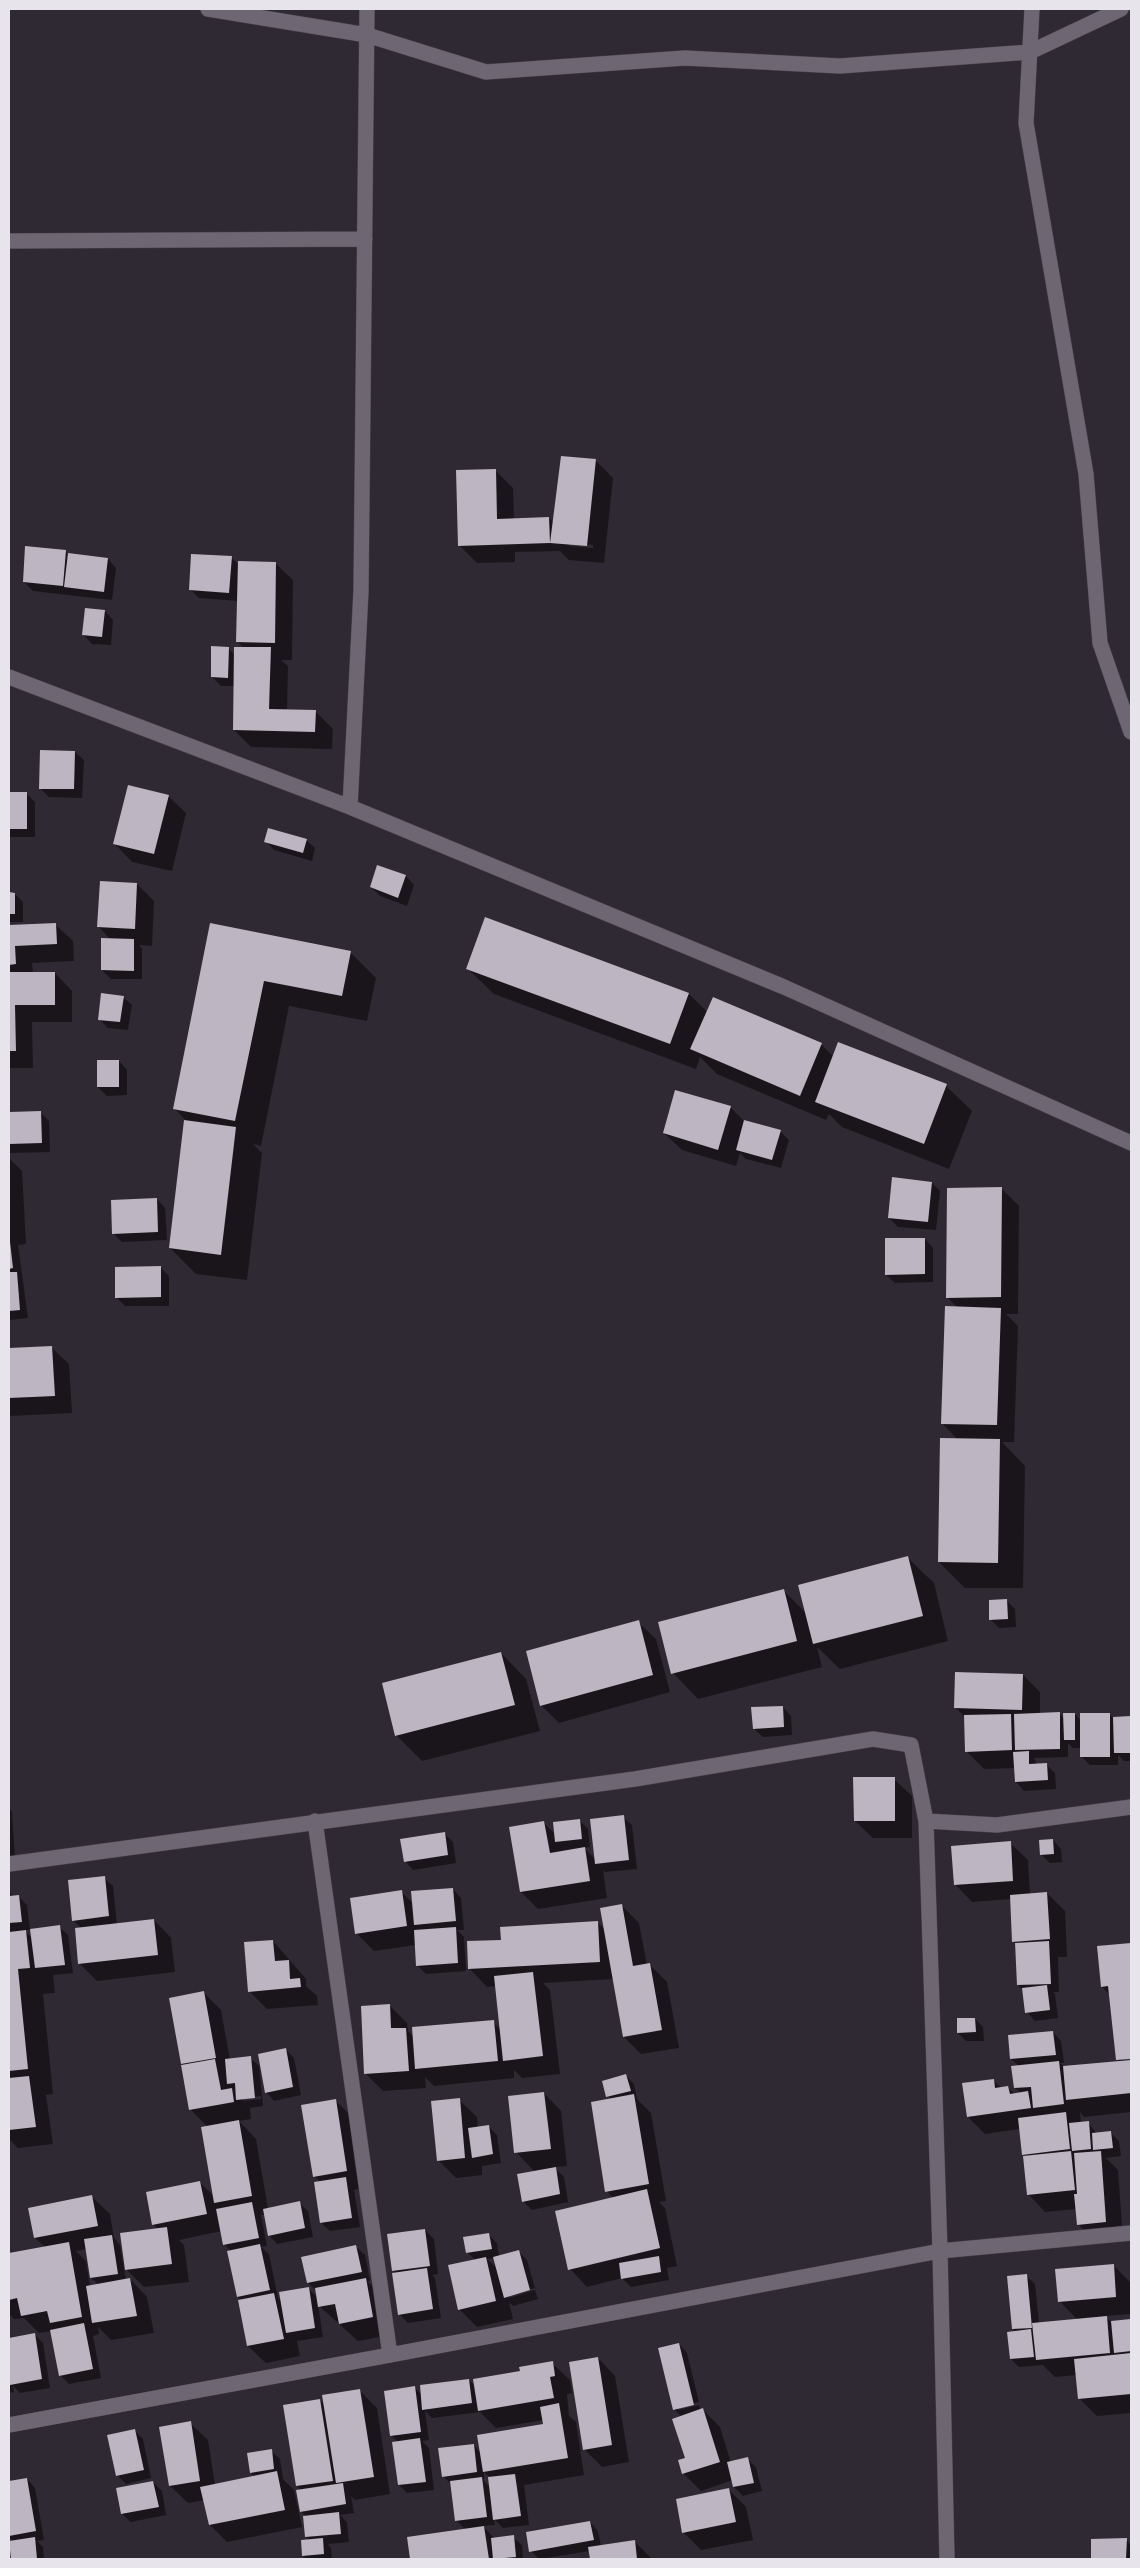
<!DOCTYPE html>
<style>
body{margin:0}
#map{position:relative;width:1140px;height:2568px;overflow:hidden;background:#2f2933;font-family:"Fira Sans Condensed",sans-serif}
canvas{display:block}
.frame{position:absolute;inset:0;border:10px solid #e8e4eb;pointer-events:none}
</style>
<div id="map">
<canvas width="1140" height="2568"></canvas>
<div class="frame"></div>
</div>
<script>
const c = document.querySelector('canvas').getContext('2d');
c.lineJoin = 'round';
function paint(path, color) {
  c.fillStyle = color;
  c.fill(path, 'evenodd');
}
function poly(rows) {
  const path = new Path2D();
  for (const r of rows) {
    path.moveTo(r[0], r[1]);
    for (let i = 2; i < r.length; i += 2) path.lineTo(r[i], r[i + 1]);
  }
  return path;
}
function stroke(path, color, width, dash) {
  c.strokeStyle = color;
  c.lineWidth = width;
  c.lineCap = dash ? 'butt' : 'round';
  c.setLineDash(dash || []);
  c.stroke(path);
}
paint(poly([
 [595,460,613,478,604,563,569,560,560,551,515,552,515,562,477,563,459,545,496,471,513,488,514,519,549,518,554,523],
 [569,543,593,545,593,548,569,546],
 [65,551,68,554,108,559,116,568,112,600,33,591,24,582],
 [231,557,239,565,275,563,293,580,292,660,281,660,288,666,287,711,315,711,333,729,332,749,251,747,234,730,235,686,221,686,212,677,228,648,235,655,244,648,238,642,238,601,199,598,190,589],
 [105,611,113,620,111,645,92,644,84,635],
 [75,752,84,760,82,798,49,797,40,788],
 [26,793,35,802,35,837,9,837,9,794],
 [168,796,186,813,172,871,132,862,115,844],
 [306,840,315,848,312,861,274,850,266,841],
 [378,866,406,876,414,885,407,906,380,896,371,887],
 [137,884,154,901,152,946,139,945,142,949,142,979,111,979,102,970,111,940,98,926],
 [9,894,15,894,23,902,23,922,9,922],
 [55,924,73,941,74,961,32,963,33,973,55,973,72,991,72,1022,32,1022,33,1068,9,1068,9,1086,9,926],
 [211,925,350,952,376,978,367,1021,289,1006,261,1146,253,1144,262,1153,247,1280,196,1274,170,1248,187,1122,174,1108],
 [468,969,689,994,707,1012,713,998,821,1044,834,1057,946,1086,972,1111,949,1169,842,1127,829,1114,826,1120,717,1074,700,1057,696,1069,494,994],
 [123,997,132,1005,128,1030,108,1028,99,1019],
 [119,1061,127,1070,127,1095,107,1096,98,1087],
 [730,1107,745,1122,780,1131,789,1140,781,1168,746,1159,740,1153,736,1166,682,1150,664,1133],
 [40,1112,49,1121,50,1152,9,1153,9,1113],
 [9,1158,22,1171,26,1244,18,1245,28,1318,9,1320],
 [932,1183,940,1191,936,1230,898,1227,889,1218],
 [1002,1189,1019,1206,1018,1314,1006,1314,1018,1326,1014,1442,1002,1442,1025,1466,1023,1588,965,1588,939,1562,958,1440,942,1423,958,1308,947,1297],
 [157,1199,165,1208,167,1240,122,1242,113,1233],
 [925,1239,933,1248,933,1282,895,1283,886,1275],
 [161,1268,169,1276,169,1306,125,1306,116,1297],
 [51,1347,69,1364,72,1413,9,1416,9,1349],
 [908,1558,934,1583,948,1641,840,1669,817,1647,822,1667,698,1699,673,1673,784,1591,806,1613],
 [1006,1600,1015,1609,1016,1627,999,1628,990,1619],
 [638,1622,656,1639,670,1692,559,1723,541,1705],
 [501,1653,526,1679,540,1731,422,1761,396,1735],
 [1023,1675,1040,1692,1040,1714,1059,1714,1065,1719,1075,1714,1081,1721,1109,1714,1113,1718,1131,1718,1131,1761,1124,1761,1118,1755,1118,1765,1090,1765,1081,1756,1081,1748,1073,1748,1068,1743,1068,1757,1034,1758,1037,1765,1046,1764,1055,1773,1056,1789,1024,1791,1016,1782,1015,1768,984,1769,966,1751,965,1717,955,1707],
 [783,1707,791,1716,792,1735,763,1737,754,1729],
 [894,1779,912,1796,912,1838,873,1838,855,1821],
 [9,1808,12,1812,15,1858,9,1858],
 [623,1817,632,1825,637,1869,605,1872,603,1870,607,1898,538,1909,521,1892,544,1823,556,1835,580,1821,588,1829,590,1847,584,1848,596,1860],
 [444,1833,453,1842,456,1863,413,1870,405,1861],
 [1053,1840,1061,1849,1062,1862,1050,1863,1041,1854],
 [1010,1843,1028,1860,1030,1894,1047,1893,1065,1911,1067,1957,1058,1957,1059,1992,1053,1992,1055,1994,1058,2018,1035,2021,1027,2012,1023,1990,1018,1985,1011,1899,972,1902,955,1884],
 [104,1878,113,1886,117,1925,154,1920,171,1938,175,1972,97,1981,80,1964,76,1929,82,1929,73,1920],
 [453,1889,461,1898,464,1930,457,1930,464,1937,466,1971,426,1974,417,1965,416,1945,374,1951,356,1933,401,1892,414,1904],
 [9,1891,13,1896,18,1896,27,1905,30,1930,24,1930,33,1939,59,1927,68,1935,73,1973,53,1975,55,1993,43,1994,53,2094,46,2095,53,2144,18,2148,9,2139],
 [622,1906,639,1923,647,1965,650,1965,667,1982,679,2048,641,2054,624,2037,614,1979,543,1983,550,1990,560,2074,522,2078,514,2070,514,2078,434,2086,425,2077,426,2088,383,2091,365,2073,390,2006,407,2023,408,2031,414,2037,493,2022,501,2030,497,1986,487,1987,470,1969,468,1943,503,1941,597,1922,605,1930],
 [273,1941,306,1979,306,1986,317,1996,318,2005,267,2009,249,1991],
 [1131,1944,1131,2112,1084,2117,1080,2112,1081,2123,1088,2122,1097,2134,1111,2133,1119,2141,1121,2156,1106,2158,1118,2170,1123,2240,1095,2242,1078,2224,1076,2209,1045,2212,1028,2194,1026,2157,1023,2154,1020,2129,985,2134,968,2117,993,2080,1002,2089,1008,2088,1015,2094,1021,2093,1015,2088,1019,2066,1011,2059,1053,2032,1061,2041,1064,2063,1060,2063,1064,2067,1120,2062,1118,2060,1110,1995,1102,1987,1098,1948],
 [203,1992,221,2010,230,2060,250,2058,259,2066,263,2106,250,2108,251,2119,239,2121,256,2139,268,2209,299,2203,308,2211,313,2237,277,2244,269,2235,265,2214,261,2215,267,2246,261,2247,269,2254,278,2298,282,2302,308,2288,318,2298,317,2291,308,2283,356,2247,365,2255,370,2281,367,2281,383,2297,390,2335,358,2341,318,2305,323,2337,297,2341,300,2356,266,2363,248,2346,242,2301,238,2297,229,2252,232,2252,224,2244,222,2231,179,2240,184,2245,189,2282,144,2287,126,2269,158,2229,153,2224,199,2182,214,2196,208,2127,190,2109,170,1999],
 [261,2096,261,2099,243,2101,243,2098],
 [975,2019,983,2027,984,2041,966,2041,958,2033],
 [286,2050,294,2058,301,2095,274,2101,266,2092],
 [626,2076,634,2084,637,2099,651,2113,666,2201,659,2202,665,2208,677,2266,667,2268,669,2280,631,2287,622,2278,587,2287,570,2269,613,2198,607,2191,610,2099,604,2082],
 [544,2093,561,2111,567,2166,554,2167,564,2177,568,2202,532,2210,523,2201,535,2172,516,2152],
 [335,2100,353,2118,364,2188,354,2190,360,2227,330,2231,321,2223,321,2182,314,2176],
 [459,2100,477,2117,478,2128,488,2126,497,2135,501,2163,482,2166,482,2175,456,2178,438,2160],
 [92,2197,110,2214,114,2238,120,2245,126,2280,130,2279,147,2297,154,2333,111,2340,98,2327,99,2334,93,2336,101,2378,69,2384,60,2375,52,2331,39,2333,24,2318,14,2319,9,2314,9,2254,45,2247,35,2238,30,2209],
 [87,2249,90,2277,99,2285,90,2287,86,2261,76,2251],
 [425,2230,434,2239,438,2274,432,2275,435,2278,441,2318,408,2323,399,2314,396,2274,393,2270],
 [488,2234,497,2243,499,2256,518,2251,527,2260,535,2288,509,2295,509,2298,535,2290,538,2299,513,2306,509,2302,513,2319,477,2327,459,2309,475,2260,467,2252],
 [495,2258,498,2269,487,2259],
 [1113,2265,1131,2283,1131,2314,1105,2316,1111,2322,1131,2320,1131,2413,1097,2416,1079,2398,1077,2375,1055,2377,1043,2365,1019,2367,1011,2359,1016,2332,1013,2329,1026,2276,1035,2284,1039,2323,1078,2320,1059,2301],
 [35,2335,43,2343,50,2388,20,2393,13,2386,14,2392,9,2393,9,2339],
 [679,2344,687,2353,699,2402,678,2407,678,2410,699,2405,701,2410,703,2410,720,2427,731,2463,747,2459,756,2467,762,2491,743,2496,734,2487,733,2480,701,2491,683,2473,686,2458,682,2417,674,2409],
 [598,2358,615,2376,629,2462,602,2467,584,2449],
 [552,2363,570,2380,572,2393,567,2394,569,2416,576,2422,584,2475,524,2485,529,2525,503,2528,494,2519,495,2525,483,2526,495,2539,513,2537,522,2545,523,2559,412,2559,409,2538,466,2530,456,2520,452,2485,443,2476,474,2445,481,2453,545,2425,544,2420,496,2428,480,2412,432,2418,425,2411,429,2440,422,2441,429,2448,434,2490,407,2493,399,2485,398,2442,391,2435,415,2388,422,2395,469,2380,475,2386],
 [484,2472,491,2478,490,2487,484,2481],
 [359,2390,377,2408,390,2494,355,2500,351,2496,354,2513,340,2515,347,2522,349,2542,328,2544,331,2548,332,2559,307,2559,303,2556,310,2540,306,2537,304,2517,307,2517,301,2511,302,2491,297,2486,320,2400,326,2406],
 [190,2423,208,2440,215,2485,255,2477,251,2473,271,2451,280,2459,283,2479,294,2490,302,2527,227,2542,210,2525,205,2500,188,2503,170,2486],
 [134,2430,143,2439,151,2478,126,2484,117,2475],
 [27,2479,35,2488,44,2540,37,2541,43,2547,44,2559,12,2559,10,2542,13,2541,9,2537,9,2482],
 [153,2482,162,2491,166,2515,131,2522,122,2514],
 [729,2490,746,2507,753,2540,701,2550,683,2532],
 [590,2522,598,2531,601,2546,634,2541,652,2559,591,2559,590,2551,539,2559,531,2551],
 [1092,2540,1126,2540,1131,2545,1131,2559,1092,2559]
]), '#0007');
paint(poly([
 [561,456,596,459,587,546,550,543],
 [496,469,497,519,549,517,550,543,458,546,456,470],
 [25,546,66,550,63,586,23,582],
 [68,553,108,558,104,592,64,587],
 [191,554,232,556,229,593,189,590],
 [238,561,276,562,275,643,236,642],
 [85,608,105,610,102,637,82,635],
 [211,646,229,647,228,678,211,677],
 [234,647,271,647,269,709,316,710,315,732,233,730],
 [40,750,75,751,74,789,39,789],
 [128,785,169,795,154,854,113,844],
 [9,792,27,792,27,829,9,829],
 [268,828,307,839,303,853,264,842],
 [377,865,406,875,398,898,370,887],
 [100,881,137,883,135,929,97,927],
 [9,892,15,893,15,914,9,914],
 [485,917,689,993,670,1044,466,969],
 [56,923,57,944,15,946,16,964,9,965,9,925],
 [210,923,351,951,342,996,264,981,235,1121,173,1109],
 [101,938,134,939,134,971,101,970],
 [9,972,55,972,55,1005,15,1005,16,1051,9,1051],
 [101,993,124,996,120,1022,98,1020],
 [713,997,822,1043,800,1096,690,1049],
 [838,1042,947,1084,924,1144,815,1102],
 [97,1060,119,1060,119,1087,97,1087],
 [675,1090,731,1106,718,1150,663,1133],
 [41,1111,42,1143,9,1144,9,1112],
 [184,1120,236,1127,221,1255,169,1248],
 [744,1120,781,1130,772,1160,736,1150],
 [892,1177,932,1182,928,1222,888,1218],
 [1002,1187,1001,1297,946,1298,947,1188],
 [157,1198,158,1232,112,1234,111,1200],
 [9,1233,13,1268,9,1269],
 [885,1238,925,1238,925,1274,885,1275],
 [161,1266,161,1297,115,1298,115,1267],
 [9,1272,17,1272,20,1310,9,1311],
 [945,1306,1001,1308,997,1425,941,1424],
 [52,1346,55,1396,9,1398,9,1348],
 [940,1438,1000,1439,998,1563,938,1562],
 [908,1556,923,1616,813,1644,798,1585],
 [784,1589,797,1641,671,1674,658,1622],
 [1007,1599,1008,1619,989,1620,989,1600],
 [639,1620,653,1675,540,1706,526,1651],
 [501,1652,515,1705,395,1736,382,1683],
 [955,1672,1023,1674,1022,1710,954,1708],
 [783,1706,784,1727,753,1729,751,1707],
 [1060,1712,1060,1749,1015,1750,1014,1714],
 [1063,1713,1075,1713,1075,1740,1064,1740],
 [1080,1713,1110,1713,1110,1757,1080,1757],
 [1011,1714,1012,1750,965,1752,964,1715],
 [1131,1716,1131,1753,1114,1753,1113,1717],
 [1029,1751,1029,1764,1047,1763,1048,1780,1015,1782,1013,1752],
 [853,1777,895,1777,895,1821,854,1821],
 [624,1815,629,1860,595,1864,590,1819],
 [580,1819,582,1839,555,1842,553,1822],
 [544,1821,550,1853,585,1847,590,1881,520,1892,509,1827],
 [445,1832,448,1855,404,1862,400,1839],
 [1053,1839,1054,1854,1040,1855,1039,1840],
 [1011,1841,1013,1881,954,1885,951,1846],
 [105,1876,109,1916,72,1921,68,1880],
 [453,1888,456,1921,414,1925,411,1891],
 [402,1890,407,1926,355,1934,350,1898],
 [1047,1892,1050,1939,1012,1942,1010,1895],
 [19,1895,22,1922,9,1923,9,1896],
 [622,1904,633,1966,650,1963,662,2030,623,2037,600,1908],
 [154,1919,158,1955,78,1964,75,1928],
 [598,1921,600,1962,468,1969,467,1941,501,1940,500,1927],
 [60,1925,65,1965,35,1968,30,1929],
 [456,1927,458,1963,416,1966,414,1930],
 [26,1930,30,1968,18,1969,28,2069,9,2071,9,1932],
 [273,1940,275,1961,289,1960,290,1979,300,1978,301,1987,248,1992,244,1942],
 [1049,1941,1051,1984,1017,1985,1015,1943],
 [1131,1943,1131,2059,1116,2060,1108,1986,1101,1987,1097,1946],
 [533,1972,543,2056,503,2061,494,1976],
 [1047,1985,1050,2010,1025,2013,1022,1988],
 [204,1991,216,2058,181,2064,169,1998],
 [390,2004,391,2028,406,2028,409,2071,364,2074,361,2006],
 [957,2018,975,2018,976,2032,957,2033],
 [494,2020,498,2061,415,2069,412,2027],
 [1053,2031,1056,2055,1010,2059,1008,2035],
 [286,2048,293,2087,265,2093,258,2054],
 [251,2056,255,2098,236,2100,235,2083,227,2084,225,2059],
 [215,2059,221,2090,232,2088,234,2102,189,2110,181,2065],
 [1131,2060,1131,2093,1066,2100,1063,2066],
 [1059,2061,1064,2104,1033,2108,1031,2087,1014,2088,1011,2066],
 [626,2074,631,2091,606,2097,602,2081],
 [29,2076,36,2127,9,2130,9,2078],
 [994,2079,995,2088,1008,2086,1010,2094,1028,2091,1031,2108,967,2117,962,2083],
 [544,2092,551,2149,514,2153,508,2096],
 [634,2094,649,2184,605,2192,591,2102],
 [460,2098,465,2158,437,2161,431,2101],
 [336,2099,347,2171,313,2177,301,2105],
 [1066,2112,1070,2149,1022,2155,1018,2118],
 [239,2120,252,2196,214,2203,201,2127],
 [1089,2121,1091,2149,1072,2151,1069,2123],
 [489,2125,493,2154,472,2158,468,2128],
 [1111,2131,1113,2148,1093,2150,1092,2133],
 [1071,2151,1075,2190,1027,2195,1023,2156],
 [1101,2151,1106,2222,1077,2225,1074,2194,1077,2194,1074,2153],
 [556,2167,560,2194,522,2202,517,2174],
 [346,2177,352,2218,320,2223,314,2182],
 [200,2181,207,2214,152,2225,146,2192],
 [647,2189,660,2248,568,2270,555,2211],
 [92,2195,98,2226,34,2238,28,2208],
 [300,2201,305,2228,268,2236,263,2209],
 [252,2202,259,2238,223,2245,216,2209],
 [167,2227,172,2264,125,2270,120,2233],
 [425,2229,430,2266,392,2271,387,2234],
 [489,2233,492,2249,466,2253,463,2237],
 [112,2235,118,2274,90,2278,84,2239],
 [69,2242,82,2317,50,2323,47,2311,21,2316,17,2298,9,2300,9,2253],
 [260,2244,270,2290,237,2297,227,2251],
 [356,2245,362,2272,307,2283,301,2257],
 [519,2250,530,2290,504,2298,493,2257],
 [659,2256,661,2272,621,2279,619,2263],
 [486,2257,496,2301,458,2310,448,2265],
 [1114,2264,1116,2297,1058,2302,1055,2269],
 [427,2268,433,2309,398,2315,392,2273],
 [1027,2274,1032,2328,1012,2329,1007,2276],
 [130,2278,137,2316,92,2323,86,2286],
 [366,2278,373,2317,339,2324,335,2304,318,2307,315,2288],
 [309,2287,315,2328,286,2333,279,2292],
 [274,2293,284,2339,247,2346,238,2300],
 [1107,2316,1110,2353,1036,2360,1032,2323],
 [1131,2319,1131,2351,1114,2353,1111,2321],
 [84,2323,93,2369,59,2376,50,2330],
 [1031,2329,1034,2357,1010,2359,1007,2332],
 [35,2333,42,2379,10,2385,9,2338],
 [679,2343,694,2405,673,2410,658,2348],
 [1131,2353,1131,2394,1078,2399,1074,2359],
 [598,2357,612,2445,583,2450,569,2362],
 [553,2361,555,2376,550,2377,554,2398,478,2411,473,2379,520,2371,519,2367],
 [469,2379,472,2403,422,2410,420,2385],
 [415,2386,421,2432,390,2436,384,2391],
 [360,2389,374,2477,336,2483,322,2395],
 [320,2399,333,2481,296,2486,283,2405],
 [559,2403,568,2458,483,2472,477,2435,543,2424,540,2407],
 [703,2408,720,2462,682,2474,678,2460,685,2458,672,2419],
 [191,2421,200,2481,169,2486,159,2427],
 [135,2429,144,2470,116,2476,107,2435],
 [420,2438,426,2482,398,2485,392,2442],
 [474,2444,477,2472,442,2477,438,2448],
 [272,2449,274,2469,250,2473,247,2453],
 [748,2457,754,2483,733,2487,727,2462],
 [277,2471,285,2510,209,2525,200,2487],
 [515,2474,521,2516,493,2520,488,2477],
 [482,2477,487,2517,455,2521,450,2481],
 [27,2478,36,2531,9,2536,9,2481],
 [153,2481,159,2507,121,2514,116,2488],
 [343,2483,346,2504,300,2512,296,2490],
 [729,2488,736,2522,682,2533,676,2499],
 [339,2512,341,2534,305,2537,303,2516],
 [590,2521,594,2540,529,2552,526,2532],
 [484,2526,489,2559,410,2559,407,2537],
 [514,2535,516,2557,493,2559,491,2538],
 [35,2537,37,2559,11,2559,9,2541],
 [323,2538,324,2554,302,2556,301,2540],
 [1127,2538,1126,2559,1091,2559,1091,2539],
 [635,2540,637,2559,590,2559,588,2547]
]), '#bdb5c2');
const street = poly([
 [208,9,367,35,486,72,685,58,840,66,1030,52,1121,9],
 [1032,9,1026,123,1086,474,1100,643,1131,732],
 [9,241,365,239],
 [9,677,350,807,784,987,1131,1143],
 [350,807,361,591,367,9],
 [315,1821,390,2355],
 [926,1821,997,1825,1131,1807],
 [9,1864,635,1779,873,1739,911,1745,926,1821,940,2251,947,2559],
 [9,2425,390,2355,940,2251,1131,2233]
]);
stroke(street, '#4a444d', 16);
stroke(street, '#6e6773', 15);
</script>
